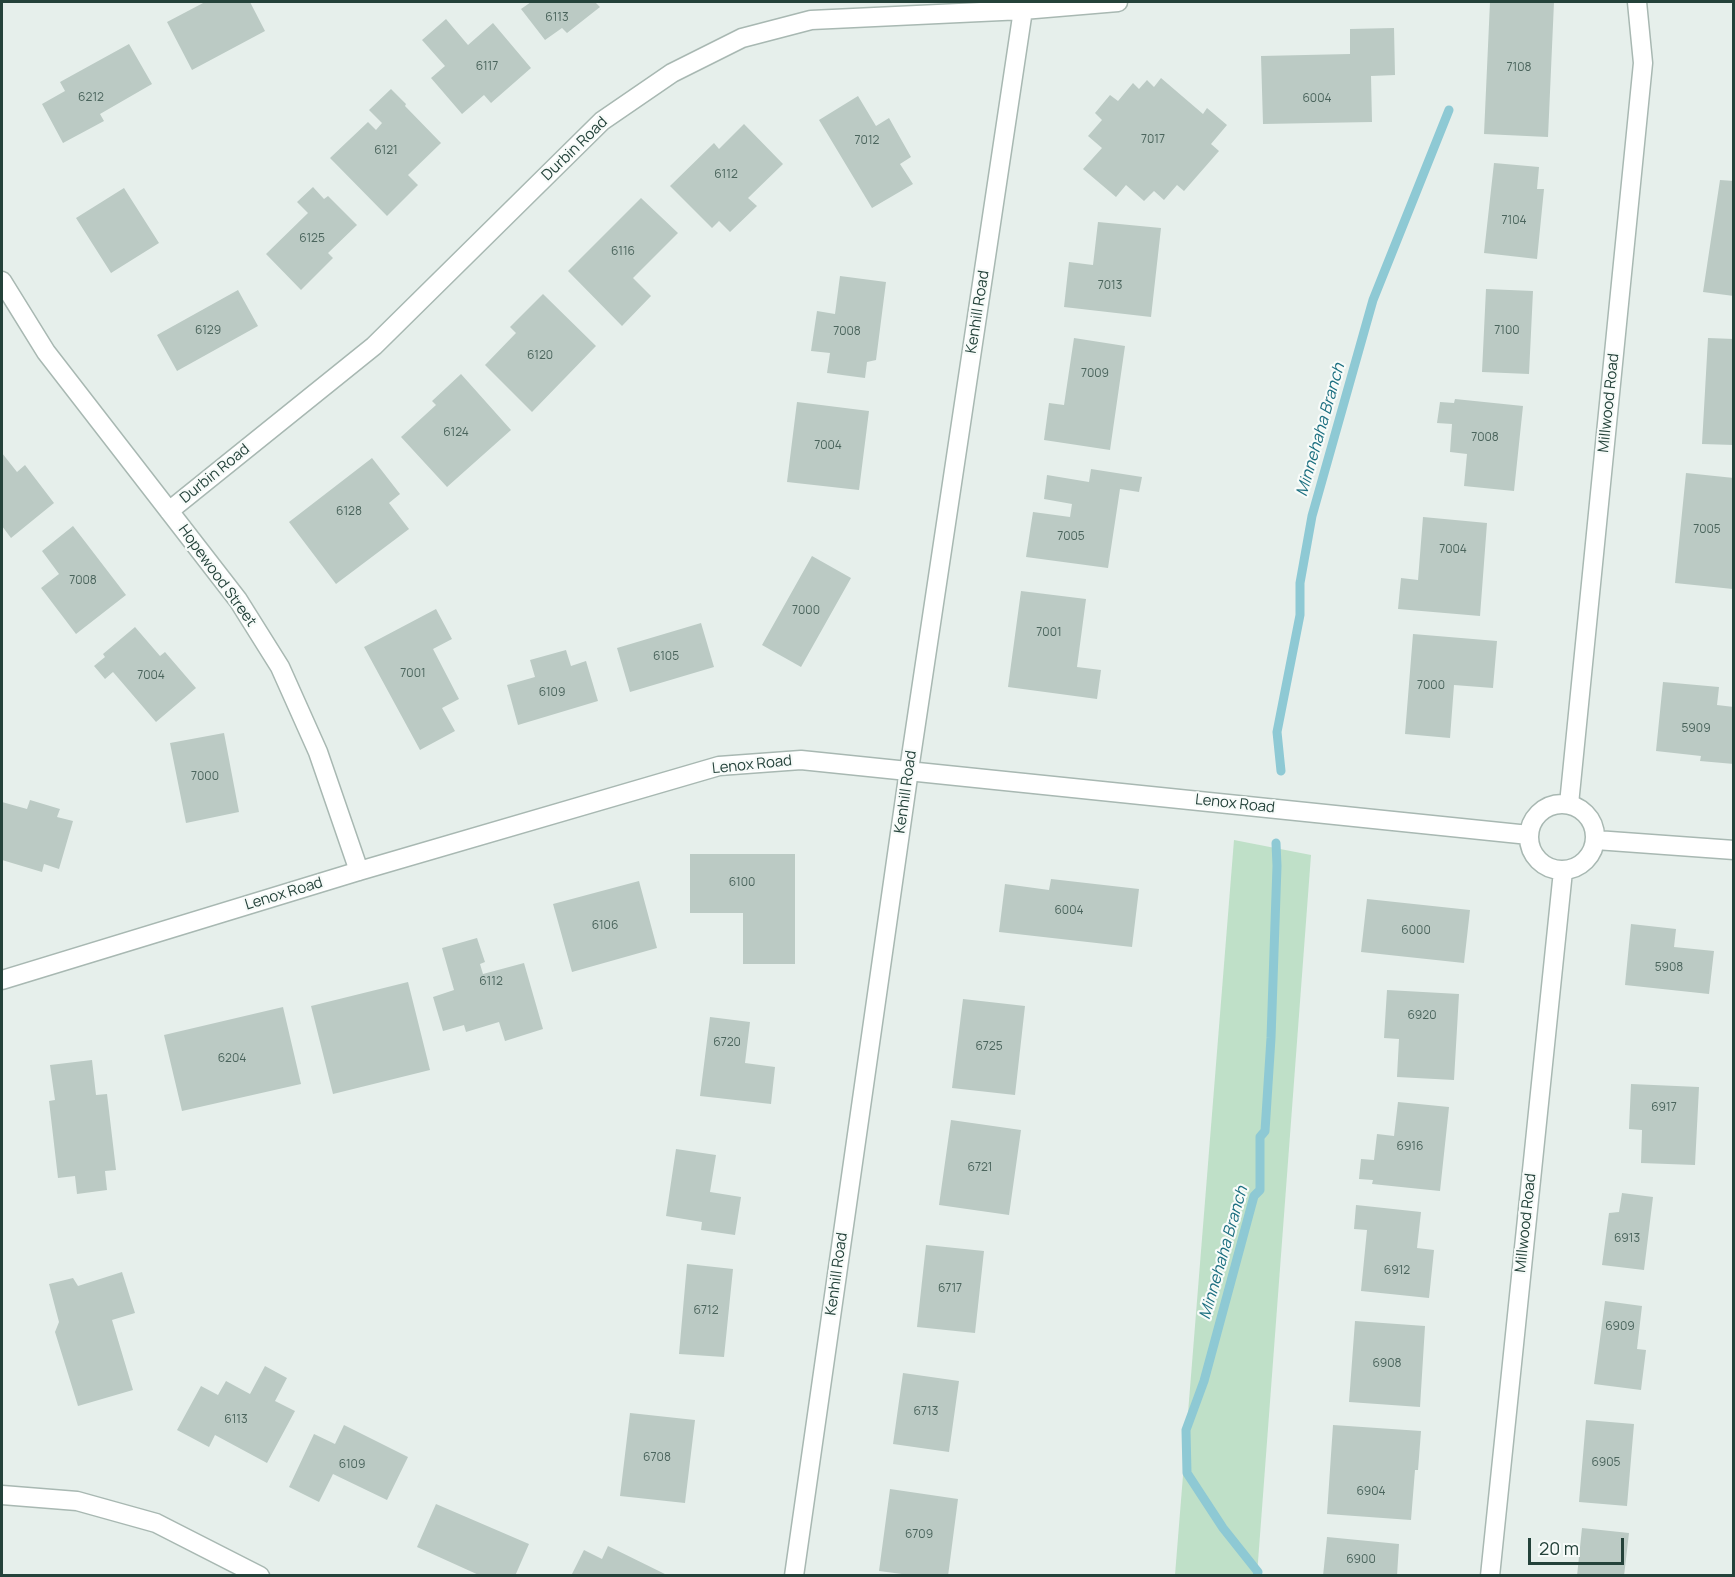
<!DOCTYPE html>
<style>
body{margin:0}
#map{position:relative;width:1735px;height:1577px;overflow:hidden;background:#e6efeb;font-family:Manrope,sans-serif}
canvas{display:block}
.frame{position:absolute;inset:0;border:3px solid #24423a;pointer-events:none}
.scale{position:absolute;left:1528px;top:1538px;width:96px;height:27px;box-sizing:border-box;border:3px solid #24423a;border-top:0;padding-left:8px;font-size:18px;line-height:21px;white-space:nowrap;color:#24423a;-webkit-text-stroke:4px #f7fbf9;paint-order:stroke}
</style>
<div id="map">
<canvas width="1735" height="1577"></canvas>
<div class="frame"></div>
<div class="scale">20 m</div>
</div>
<script>
const c = document.querySelector('canvas').getContext('2d');
c.lineJoin = 'round';
function paint(path, color) {
  c.fillStyle = color;
  c.fill(path, 'evenodd');
}
function poly(rows) {
  const path = new Path2D();
  for (const r of rows) {
    if (r.length === 3) {
      path.moveTo(r[0] + r[2], r[1]);
      path.arc(r[0], r[1], r[2], 0, 2 * Math.PI);
      continue;
    }
    path.moveTo(r[0], r[1]);
    for (let i = 2; i < r.length; i += 2) path.lineTo(r[i], r[i + 1]);
  }
  return path;
}
function stroke(path, color, width, dash) {
  c.strokeStyle = color;
  c.lineWidth = width;
  c.lineCap = dash ? 'butt' : 'round';
  c.setLineDash(dash || []);
  c.stroke(path);
}
function label(font, color, halo, rows, align = 'center') {
  c.font = font + ' Manrope,sans-serif';
  c.lineWidth = 4.5;
  c.setLineDash([]);
  c.textBaseline = 'middle';
  c.strokeStyle = halo;
  c.fillStyle = color;
  for (const [text, x, y, turn = 0] of rows) {
    c.save();
    c.translate(x, y);
    c.rotate((+turn || 0) * Math.PI / 180);
    c.textAlign = isNaN(turn) ? turn : align;
    if (halo) c.strokeText(text, 0, 0);
    c.fillText(text, 0, 0);
    c.restore();
  }
}
paint(poly([
 [1234,840,1311,855,1257,1575,1175,1575]
]), '#bfe0c8');
stroke(poly([
 [1281,771,1277,732,1300,615,1300,583,1312,516,1373,300,1449,110],
 [1257,1576,1258,1572,1223,1528,1187,1473,1186,1430,1204,1381,1254,1196,1260,1190,1260,1137,1265,1131,1271,1038,1277,866,1276,843]
]), '#8ec9d4', 9);
paint(poly([
 [205,2,250,2,265,31,192,70,167,22],
 [531,2,595,2,600,7,567,33,562,28,545,40,521,9],
 [1490,2,1554,2,1548,137,1484,134],
 [446,19,468,45,493,23,531,68,491,103,484,95,462,114,431,78,445,66,422,40],
 [1394,28,1395,75,1371,76,1372,122,1263,124,1261,56,1350,54,1350,29],
 [129,44,152,84,100,114,104,121,63,143,42,104,65,91,60,82],
 [1161,78,1203,114,1207,108,1227,125,1211,144,1219,151,1184,191,1177,185,1164,200,1154,191,1144,201,1126,185,1116,197,1083,169,1102,148,1088,136,1102,120,1095,113,1110,95,1118,101,1133,83,1139,89,1147,80,1154,87],
 [391,89,406,104,405,106,441,143,408,175,418,185,387,216,330,158,368,122,376,130,382,123,369,110],
 [858,96,876,126,889,118,911,157,900,164,913,184,872,208,819,120],
 [744,124,783,164,748,198,757,206,730,232,719,221,712,228,670,186,714,143,719,149],
 [1494,163,1539,167,1537,189,1544,189,1537,259,1484,253],
 [1720,180,1734,181,1734,296,1703,292],
 [313,187,324,199,328,196,357,225,328,253,333,258,301,290,266,254,308,213,297,202],
 [124,188,159,243,111,273,76,218],
 [641,198,678,233,633,278,651,296,622,326,568,271],
 [1098,222,1161,228,1151,317,1064,307,1069,262,1093,265],
 [840,276,886,282,876,360,867,362,865,378,827,373,830,353,811,351,817,311,835,314],
 [1486,289,1533,291,1529,374,1482,372],
 [238,290,258,326,177,371,157,335],
 [543,294,596,346,532,412,485,365,516,333,510,327],
 [1074,338,1125,346,1110,450,1044,440,1049,403,1064,405],
 [1708,338,1734,339,1734,445,1702,444],
 [461,374,511,430,447,487,401,437,436,405,432,401],
 [1455,399,1523,406,1514,491,1464,486,1467,454,1450,452,1452,424,1437,423,1440,402,1454,403],
 [797,402,869,411,859,490,787,482],
 [2,453,17,472,25,465,54,503,11,538,2,526],
 [372,458,400,494,389,503,409,529,336,584,289,522],
 [1091,469,1142,477,1139,492,1120,489,1108,568,1026,557,1033,512,1070,517,1072,504,1044,499,1047,475,1089,482],
 [1686,473,1734,478,1733,589,1675,583],
 [1423,517,1487,523,1480,616,1398,609,1401,578,1418,580],
 [73,526,126,595,76,634,41,588,59,574,42,551],
 [812,556,851,578,801,667,762,645],
 [1021,591,1086,599,1077,667,1101,670,1097,699,1008,687],
 [436,609,452,639,433,649,459,699,442,708,455,731,420,750,364,647],
 [701,623,714,667,630,692,617,648],
 [135,627,160,656,165,652,196,688,156,722,113,672,105,679,94,666,105,657,103,654],
 [1413,634,1497,641,1493,688,1454,685,1450,738,1405,734],
 [566,650,571,666,586,661,598,701,518,725,507,685,535,677,530,660],
 [1663,682,1719,687,1717,705,1734,707,1734,764,1700,761,1701,756,1656,751],
 [224,733,239,812,186,823,170,743],
 [30,800,60,809,57,817,73,821,59,869,44,864,42,872,2,860,2,802,27,809],
 [690,854,795,854,795,964,743,964,743,913,690,913],
 [1051,879,1139,889,1132,947,999,932,1005,884,1049,890],
 [639,881,657,948,572,972,553,904],
 [1367,899,1470,910,1464,963,1361,952],
 [1631,924,1676,929,1674,947,1714,951,1709,994,1625,985],
 [477,938,485,962,480,964,483,974,524,963,543,1029,505,1041,499,1022,466,1032,464,1025,443,1031,433,997,454,990,442,948],
 [408,982,430,1070,333,1094,311,1006],
 [1387,990,1459,994,1454,1080,1397,1077,1399,1039,1384,1038],
 [963,999,1025,1006,1015,1095,952,1088],
 [283,1007,301,1084,182,1111,164,1035],
 [710,1017,750,1022,745,1063,775,1067,771,1104,700,1096],
 [92,1060,96,1095,107,1094,116,1170,105,1171,107,1190,77,1194,75,1176,58,1178,49,1101,55,1100,50,1065],
 [1631,1084,1699,1087,1695,1165,1641,1163,1642,1130,1629,1129],
 [1398,1102,1449,1107,1440,1191,1372,1184,1373,1180,1359,1179,1361,1159,1374,1160,1377,1134,1394,1136],
 [951,1120,1021,1130,1009,1215,939,1205],
 [676,1149,716,1155,710,1192,741,1197,735,1235,701,1230,702,1222,666,1216],
 [1622,1193,1653,1197,1644,1270,1602,1265,1609,1213,1619,1212],
 [1356,1205,1421,1212,1417,1248,1434,1250,1429,1298,1361,1291,1367,1230,1354,1229],
 [926,1245,984,1251,975,1333,917,1327],
 [687,1264,733,1269,724,1357,679,1354],
 [122,1272,135,1313,112,1320,133,1390,78,1406,55,1332,59,1322,49,1284,73,1278,78,1286],
 [1605,1301,1642,1306,1637,1349,1646,1350,1641,1390,1594,1384],
 [1355,1321,1425,1326,1420,1407,1349,1402],
 [265,1366,287,1378,275,1401,295,1411,267,1463,215,1435,209,1447,177,1430,201,1386,218,1395,226,1381,250,1394],
 [903,1373,959,1381,949,1452,893,1444],
 [630,1413,695,1420,685,1503,620,1496],
 [1586,1420,1634,1424,1627,1506,1579,1502],
 [344,1425,408,1457,387,1500,333,1474,319,1502,289,1487,314,1434,335,1444],
 [1333,1425,1421,1431,1418,1470,1415,1470,1411,1520,1327,1514],
 [890,1489,958,1499,948,1576,917,1576,879,1571],
 [436,1504,529,1544,515,1576,481,1576,417,1547],
 [1582,1528,1629,1533,1624,1576,1577,1576],
 [1327,1537,1399,1544,1397,1576,1323,1576],
 [608,1546,669,1576,571,1576,584,1550,602,1559]
]), '#bbcac4');
const minor = poly([
 [2,281,46,352,238,600,280,667,318,752,359,871],
 [169,511,374,346,602,121,672,73,742,38,811,20,1023,10,1118,2],
 [1562,837,33],
 [1569,804,1643,63,1637,2],
 [1596,840,1734,850],
 [2,980,359,871,719,766,801,760,1529,835],
 [2,1495,77,1501,156,1523,260,1576],
 [794,1576,909,770,1023,10],
 [1490,1576,1563,871]
]);
stroke(minor, '#a8b8b2', 21);
stroke(minor, '#fff', 18);
label('12px', '#4a645c', null, [
 ["6113",557,18],
 ["6117",487,67],
 ["7108",1519,68],
 ["6212",91,98],
 ["6004",1317,99],
 ["7017",1153,140],
 ["7012",867,141],
 ["6121",386,151],
 ["6112",726,175],
 ["7104",1514,221],
 ["6125",312,239],
 ["6116",623,252],
 ["7013",1110,286],
 ["6129",208,331],
 ["7100",1507,331],
 ["7008",847,332],
 ["6120",540,356],
 ["7009",1095,374],
 ["6124",456,433],
 ["7008",1485,438],
 ["7004",828,446],
 ["6128",349,512],
 ["7005",1707,530],
 ["7005",1071,537],
 ["7004",1453,550],
 ["7008",83,581],
 ["7000",806,611],
 ["7001",1049,633],
 ["6105",666,657],
 ["7001",413,674],
 ["7004",151,676],
 ["7000",1431,686],
 ["6109",552,693],
 ["5909",1696,729],
 ["7000",205,777],
 ["6100",742,883],
 ["6004",1069,911],
 ["6106",605,926],
 ["6000",1416,931],
 ["5908",1669,968],
 ["6112",491,982],
 ["6920",1422,1016],
 ["6720",727,1043],
 ["6725",989,1047],
 ["6204",232,1059],
 ["6917",1664,1108],
 ["6916",1410,1147],
 ["6721",980,1168],
 ["6913",1627,1239],
 ["6912",1397,1271],
 ["6717",950,1289],
 ["6712",706,1311],
 ["6909",1620,1327],
 ["6908",1387,1364],
 ["6713",926,1412],
 ["6113",236,1420],
 ["6708",657,1458],
 ["6905",1606,1463],
 ["6109",352,1465],
 ["6904",1371,1492],
 ["6709",919,1535],
 ["6900",1361,1560]
]);
label('15px', '#24423a', '#f7fbf9', [
 ["Durbin Road",575,149,-44],
 ["Kenhill Road",978,312,-81],
 ["Millwood Road",1609,403,-84],
 ["Durbin Road",215,474,-39],
 ["Hopewood Street",217,576,54],
 ["Lenox Road",752,765,-6],
 ["Kenhill Road",906,792,-82],
 ["Lenox Road",1235,804,6],
 ["Lenox Road",284,894,-17],
 ["Millwood Road",1526,1223,-84],
 ["Kenhill Road",837,1274,-82]
]);
label('italic 16px', '#1c6f80', '#f7fbf9', [
 ["Minnehaha Branch",1321,430,-74],
 ["Minnehaha Branch",1224,1253,-74]
]);
</script>
